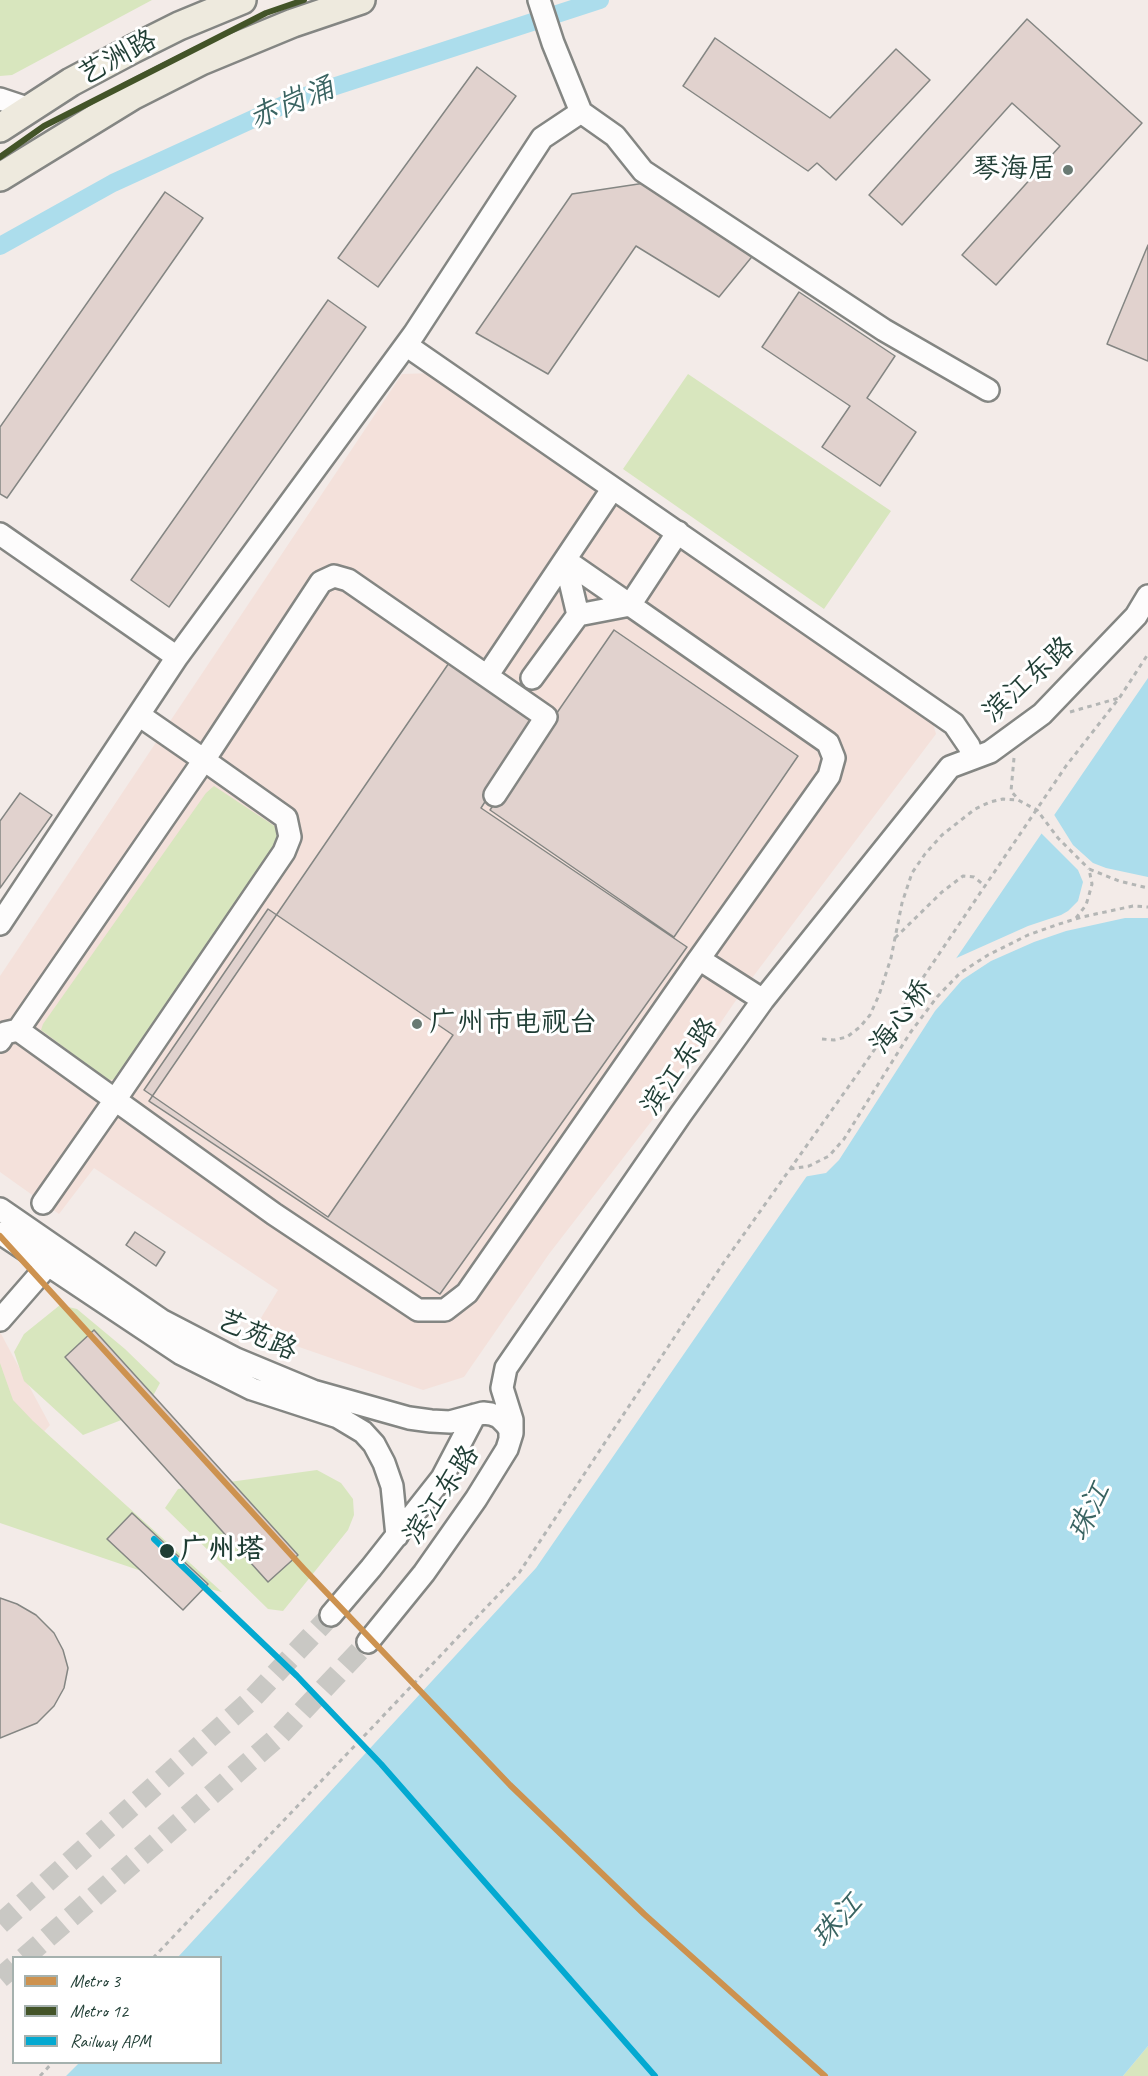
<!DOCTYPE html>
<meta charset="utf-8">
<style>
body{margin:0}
#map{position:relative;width:1148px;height:2076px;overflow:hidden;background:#f3ebe8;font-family:Caveat,sans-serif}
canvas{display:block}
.legend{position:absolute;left:12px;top:1956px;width:210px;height:108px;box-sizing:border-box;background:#fff;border:2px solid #a5b1ae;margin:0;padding:8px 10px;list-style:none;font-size:18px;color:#1f3d34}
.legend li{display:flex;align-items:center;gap:12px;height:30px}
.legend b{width:30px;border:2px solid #a5b1ae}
</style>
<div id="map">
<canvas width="1148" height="2076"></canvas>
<ul class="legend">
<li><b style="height:8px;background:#cd924f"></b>Metro 3</li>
<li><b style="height:8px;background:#435428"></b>Metro 12</li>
<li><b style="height:8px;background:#03a9d1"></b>Railway APM</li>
</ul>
</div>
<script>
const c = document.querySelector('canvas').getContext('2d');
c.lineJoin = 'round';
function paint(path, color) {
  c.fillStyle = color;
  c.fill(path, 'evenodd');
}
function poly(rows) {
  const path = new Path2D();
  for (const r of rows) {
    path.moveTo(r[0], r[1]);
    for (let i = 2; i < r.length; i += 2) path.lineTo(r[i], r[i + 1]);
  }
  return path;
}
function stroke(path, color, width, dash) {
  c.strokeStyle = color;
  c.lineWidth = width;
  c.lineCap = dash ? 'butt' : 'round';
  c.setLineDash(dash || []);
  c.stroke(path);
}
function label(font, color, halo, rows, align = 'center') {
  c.font = font + ' Caveat,"LXGW WenKai TC",sans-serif';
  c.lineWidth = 6;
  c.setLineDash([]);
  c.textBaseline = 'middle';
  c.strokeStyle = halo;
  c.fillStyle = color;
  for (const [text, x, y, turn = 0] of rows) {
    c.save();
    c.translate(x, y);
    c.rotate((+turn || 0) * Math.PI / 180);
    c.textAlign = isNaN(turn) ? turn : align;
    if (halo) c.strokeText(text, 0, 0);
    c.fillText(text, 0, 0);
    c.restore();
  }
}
paint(poly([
 [433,373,932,720,936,734,743,990,667,1101,549,1254,464,1377,423,1390,253,1331,278,1290,94,1168,59,1214,0,1172,0,976,402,374],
 [0,1332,50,1425,16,1462,0,1448]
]), '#f4e1db');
paint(poly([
 [0,0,152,0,12,75,0,76],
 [688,374,891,511,824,609,623,469],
 [214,786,276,827,282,835,282,842,118,1079,108,1080,41,1030,43,1024,206,793],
 [60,1305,77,1309,125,1349,160,1383,148,1405,129,1417,83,1435,24,1381,14,1352,24,1334],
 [0,1363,13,1400,33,1421,222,1592,159,1577,0,1523],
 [317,1470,341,1483,353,1499,354,1515,348,1530,283,1611,268,1609,165,1508,178,1489],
 [1148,2046,1148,2076,1123,2076]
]), '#d8e6be');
paint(poly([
 [1148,678,1148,2046,1123,2076,66,2076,79,2063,220,2062,220,1958,178,1957,536,1568,829,1144]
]), '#acddec');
paint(poly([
 [1053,813,1073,845,1093,863,1106,868,1148,877,1148,918,1125,918,1066,931,1034,942,991,961,962,980,935,1011,839,1160,826,1173,803,1177,952,960,1028,926,1061,915,1068,911,1078,901,1083,882,1078,870,1040,832]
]), '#f3ebe8');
stroke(poly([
 [0,246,113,183,299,98,600,0]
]), '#acddec', 18);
const building = poly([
 [1027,19,1142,123,996,285,962,255,1060,146,1012,103,902,225,869,195,1027,19],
 [715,38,830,118,896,49,930,80,836,180,817,163,808,171,683,86,715,38],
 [477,67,516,96,378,287,338,258,477,67],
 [645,183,755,253,719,297,636,246,548,374,476,333,572,194,645,183],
 [165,192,203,218,7,498,0,494,0,427,165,192],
 [1148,245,1148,361,1107,344,1148,245],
 [799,292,895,356,867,398,916,432,880,486,822,447,850,406,762,347,799,292],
 [328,300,366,327,169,607,131,580,328,300],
 [614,630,798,756,674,937,490,810,614,630],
 [451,660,539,718,481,808,687,947,440,1294,149,1101,451,660],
 [20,793,52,815,0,888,0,821,20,793],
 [268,909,453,1035,328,1217,144,1090,268,909],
 [135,1232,165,1252,156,1266,126,1245,135,1232],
 [94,1330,298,1555,268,1582,65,1357,94,1330],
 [132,1513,208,1584,183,1610,107,1539,132,1513],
 [0,1598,17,1604,36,1615,54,1633,63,1650,68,1668,64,1688,54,1706,37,1723,0,1738,0,1598]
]);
paint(building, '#e1d2ce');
stroke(building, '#848683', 1.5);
stroke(poly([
 [0,1924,250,1701,331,1615],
 [24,1958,280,1735,368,1642],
 [0,1978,14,1966]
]), '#c9c8c4', 21, [21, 10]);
const minor = poly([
 [539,0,553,43,581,112,615,136,643,171,884,330,988,390],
 [0,99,30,109],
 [406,345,954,724,969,746,973,758],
 [0,534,177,657],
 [565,560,578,615,630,605,828,743,834,758,829,776,699,959],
 [565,560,630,605,678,532],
 [487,676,613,488],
 [532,678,578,615],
 [139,715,204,760,321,582,334,576,348,580,546,717,495,795],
 [0,924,177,657,414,334,542,138,581,112],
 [18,1030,204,760,286,818,290,837,284,852,115,1100,43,1203],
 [0,1041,5,1033,18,1030,274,1214,418,1310,445,1310,467,1293,699,959,763,1000],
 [0,1209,161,1320,236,1359,313,1391,409,1418,431,1421,450,1422,483,1413,491,1414,499,1417,506,1424,510,1430,510,1437],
 [0,1233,180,1353,252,1389,338,1417,363,1432,374,1444,384,1463,392,1486,397,1536],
 [0,1320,48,1265],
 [331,1615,371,1568,442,1478,475,1415],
 [368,1642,424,1573,476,1499,507,1449,512,1433,512,1420,502,1388,506,1368,681,1114,763,1000,950,767,990,752,1042,714,1136,616,1148,596]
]);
const major = poly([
 [0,128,71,82,133,49,179,26,242,0],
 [0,177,132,96,201,61,293,23,361,0]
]);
stroke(minor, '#848683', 26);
stroke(major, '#848683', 32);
stroke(poly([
 [1070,712,1119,698],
 [1014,758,1011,791,1018,799],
 [1076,918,1086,905,1089,895,1092,884,1089,869,1119,881,1148,888],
 [895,938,942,892,963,876,974,877,985,886],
 [822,1039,834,1040,847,1037,860,1027,870,1015,879,995,891,958,902,903,912,873,925,854,942,835,975,809,990,802,1003,799,1018,800,1037,810,1058,838,1089,869],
 [790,1169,809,1166,829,1156,844,1139,910,1033,937,997,960,973,988,955,1028,935,1056,925,1082,917,1133,906,1148,907],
 [153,1958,519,1573,722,1265,866,1062,1066,766,1120,697,1148,654],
 [40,2076,53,2062]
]), '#b4b6b5', 3, [4.5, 4.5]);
stroke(minor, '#fdfcfc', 21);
stroke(major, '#eeeade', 27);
stroke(poly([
 [154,1539,297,1676,381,1764,655,2076]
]), '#03a9d1', 6);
stroke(poly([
 [0,1236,304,1569,510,1785,644,1914,825,2076]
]), '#cd924f', 6);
stroke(poly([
 [0,157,44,126,266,13,304,0]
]), '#435428', 6);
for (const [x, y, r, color] of [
 [1068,170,6,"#697a73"],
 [417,1024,6,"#697a73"],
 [167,1551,8,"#1f3d34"]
]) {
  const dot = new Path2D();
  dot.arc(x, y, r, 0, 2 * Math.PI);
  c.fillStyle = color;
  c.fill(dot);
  stroke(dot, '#fff', 2);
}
label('28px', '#1f3d34', '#fff', [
 ["艺洲路",118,58,-28],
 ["滨江东路",1029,680,-42],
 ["海心桥",902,1017,-54],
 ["滨江东路",680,1067,-55],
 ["艺苑路",257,1336,24],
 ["滨江东路",442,1495,-56]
]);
label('28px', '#1f3d34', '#fff', [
 ["琴海居",1056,170],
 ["广州市电视台",429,1024,"left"]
], 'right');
label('bold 28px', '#1f3d34', '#fff', [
 ["广州塔",180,1551]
], 'left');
label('italic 30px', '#3a6462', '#fff', [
 ["赤岗涌",292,104,-22],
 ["珠江",1090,1512,-63],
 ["珠江",838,1921,-47]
]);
</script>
